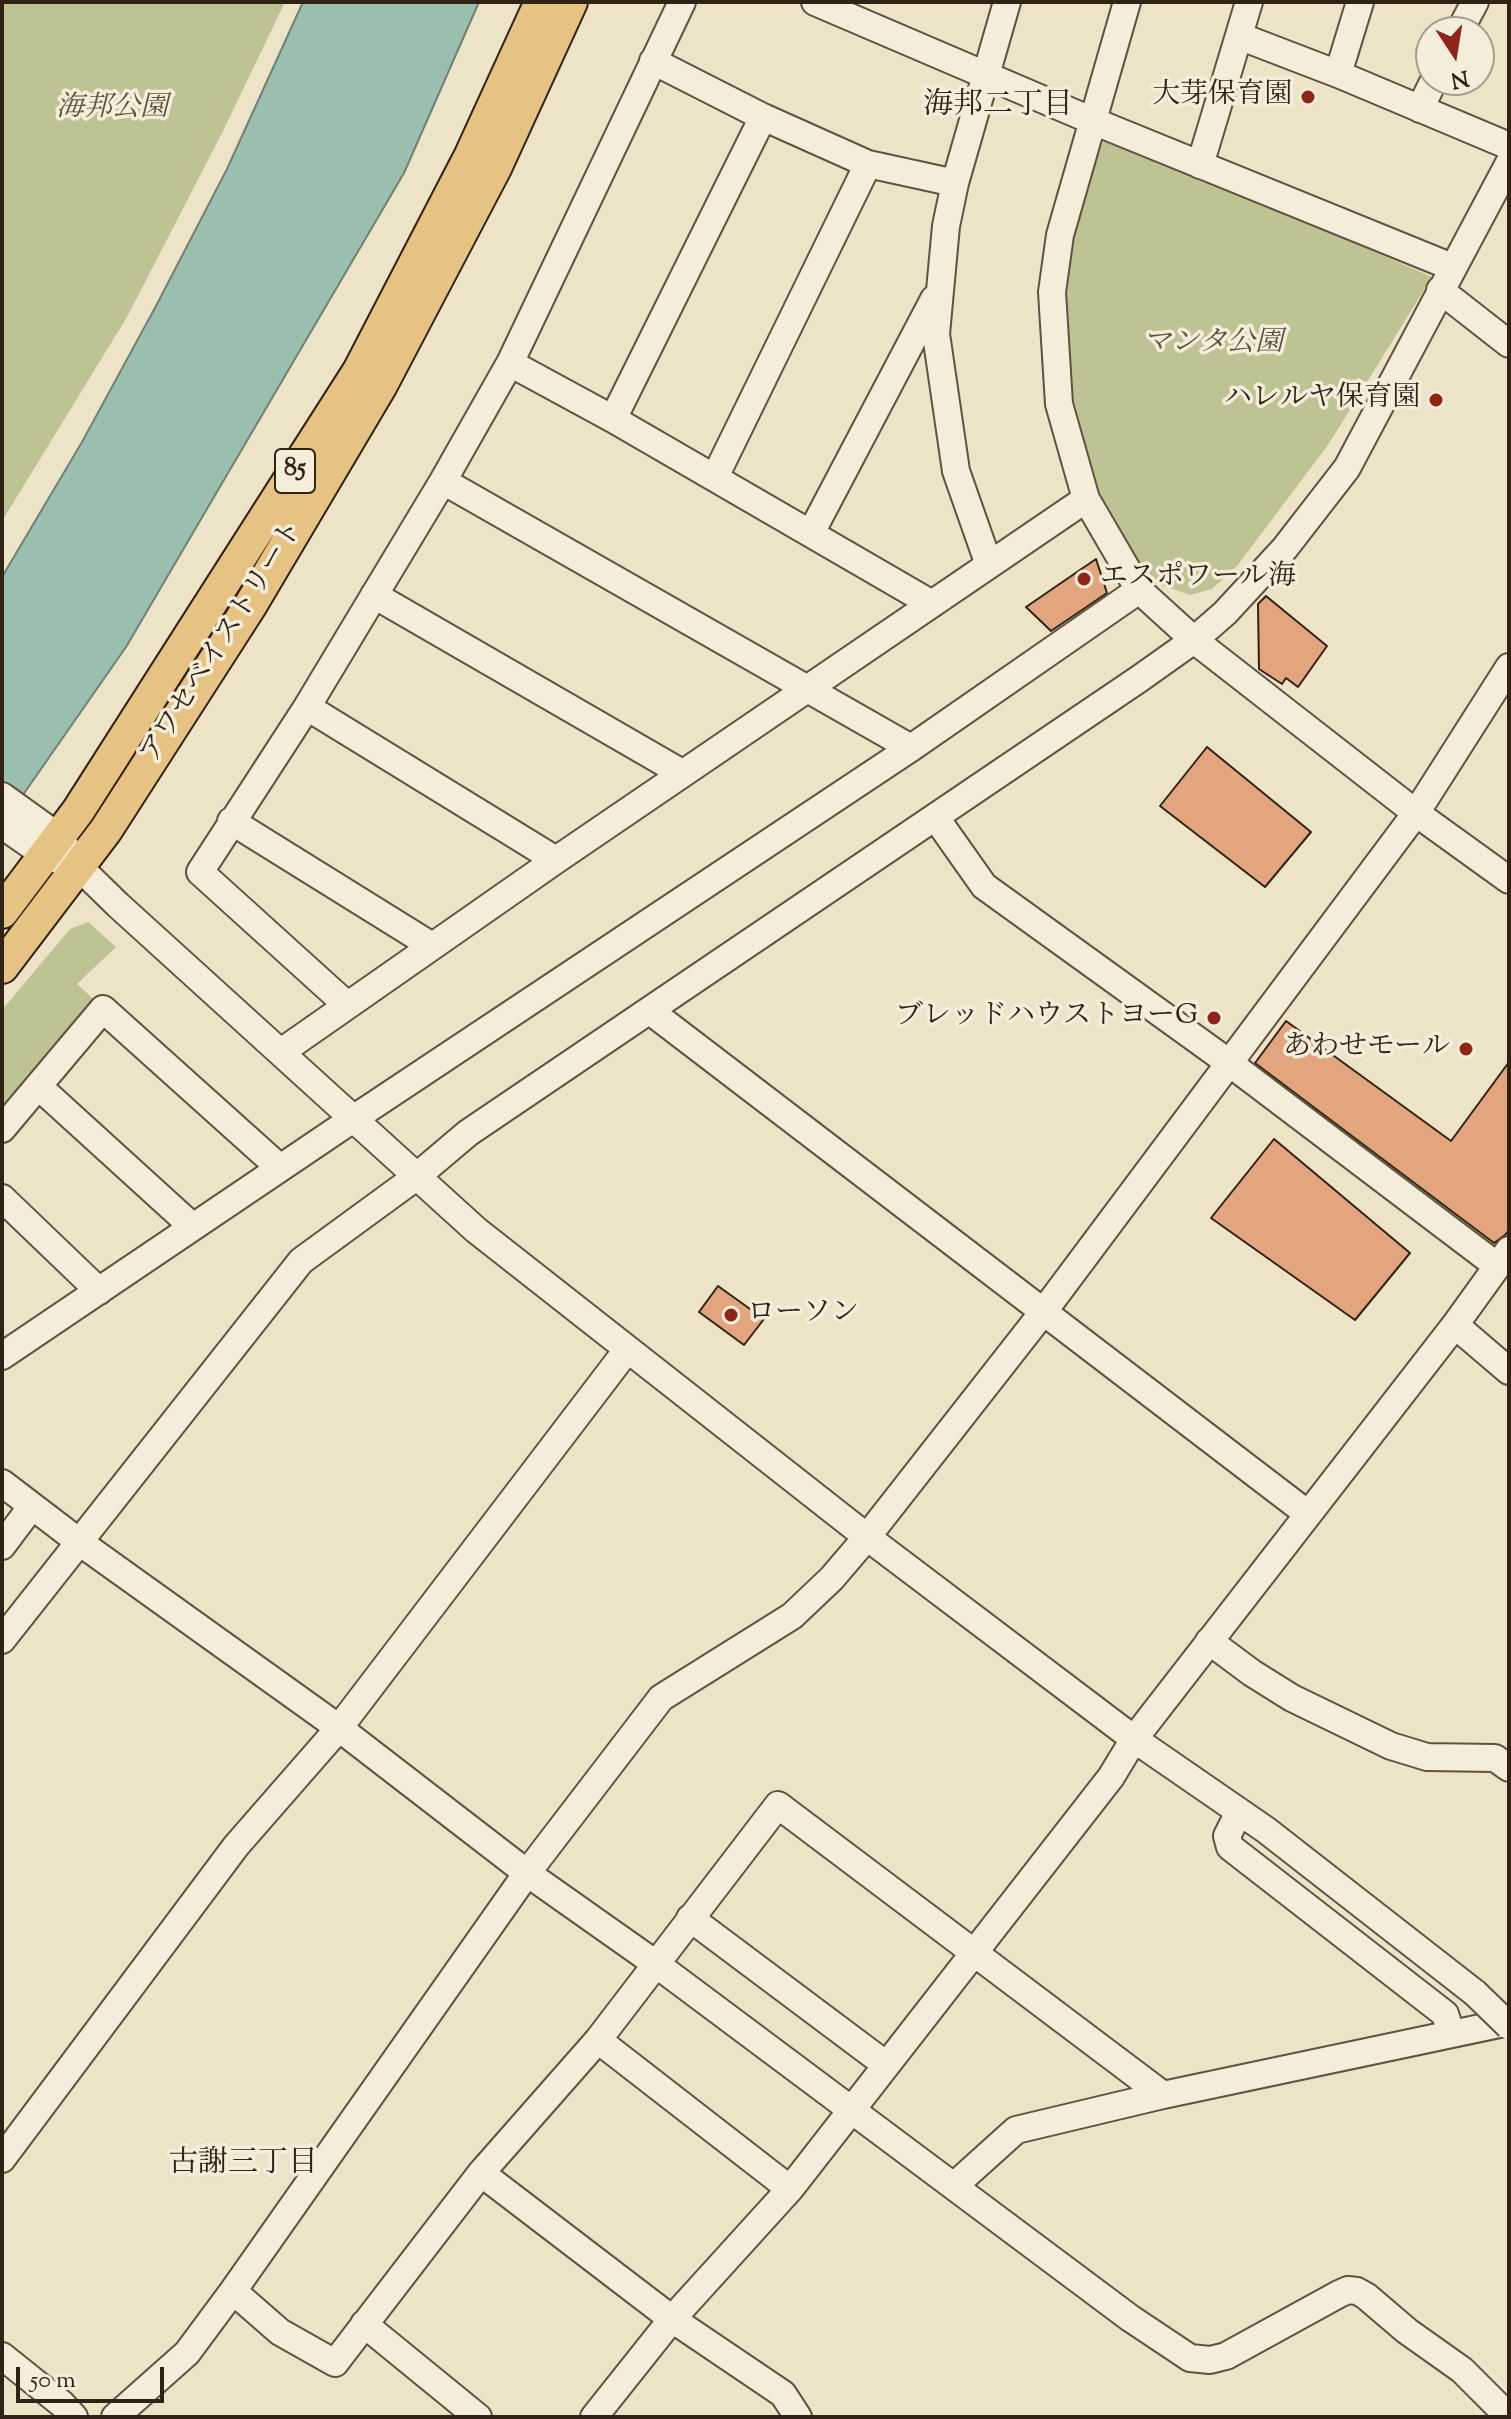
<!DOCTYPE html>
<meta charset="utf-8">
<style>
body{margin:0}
#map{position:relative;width:1511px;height:2419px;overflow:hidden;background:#ede3c6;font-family:"Sorts Mill Goudy",serif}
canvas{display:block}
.frame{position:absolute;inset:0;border:4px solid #302215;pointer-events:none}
.north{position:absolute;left:1415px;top:16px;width:80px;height:80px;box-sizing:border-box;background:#f3edda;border:2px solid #a59c8b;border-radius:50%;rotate:168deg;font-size:22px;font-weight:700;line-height:32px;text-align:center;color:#302215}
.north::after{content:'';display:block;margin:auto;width:28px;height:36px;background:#8f2418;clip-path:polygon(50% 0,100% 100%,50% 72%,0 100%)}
.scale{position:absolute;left:16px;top:2367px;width:148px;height:36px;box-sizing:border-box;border:4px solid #302215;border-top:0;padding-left:10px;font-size:24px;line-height:28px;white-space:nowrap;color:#302215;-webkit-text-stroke:6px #f3edda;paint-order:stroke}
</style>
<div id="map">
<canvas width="1511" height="2419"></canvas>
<div class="frame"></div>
<div class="north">N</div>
<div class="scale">50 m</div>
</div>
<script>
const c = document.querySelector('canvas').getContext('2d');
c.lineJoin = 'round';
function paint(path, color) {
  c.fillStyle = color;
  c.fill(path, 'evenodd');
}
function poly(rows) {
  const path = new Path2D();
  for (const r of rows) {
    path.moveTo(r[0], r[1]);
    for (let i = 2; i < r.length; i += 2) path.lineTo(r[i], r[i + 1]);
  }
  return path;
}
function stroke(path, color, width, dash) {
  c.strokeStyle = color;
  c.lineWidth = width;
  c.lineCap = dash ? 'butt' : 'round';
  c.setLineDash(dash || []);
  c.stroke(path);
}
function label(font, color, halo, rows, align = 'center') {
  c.font = font + ' "Sorts Mill Goudy","Noto Serif JP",serif';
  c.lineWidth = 7;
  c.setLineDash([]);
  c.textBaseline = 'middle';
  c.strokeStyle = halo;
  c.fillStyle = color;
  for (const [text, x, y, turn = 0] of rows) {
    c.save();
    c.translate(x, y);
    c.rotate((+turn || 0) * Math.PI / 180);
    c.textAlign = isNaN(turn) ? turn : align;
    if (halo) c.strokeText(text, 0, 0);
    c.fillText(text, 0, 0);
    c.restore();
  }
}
paint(poly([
 [2,2,285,2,223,131,127,317,2,521],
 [1107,134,1432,277,1328,445,1237,566,1212,589,1190,595,1152,582,1111,524,1094,491,1067,405,1058,290,1088,174],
 [88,922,116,947,77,984,103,1008,2,1125,2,1010,70,929]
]), '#bdc392');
const water = poly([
 [303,2,479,2,404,173,126,647,2,825,2,577,82,442,156,306,227,169,303,2]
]);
paint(water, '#9abfaf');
stroke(water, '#708071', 2);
const building = poly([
 [1096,559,1107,593,1051,631,1026,607,1096,559],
 [1266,596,1327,646,1298,687,1286,678,1282,684,1259,669,1258,604,1266,596],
 [1207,747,1311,832,1265,887,1160,806,1207,747],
 [1286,1021,1451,1141,1509,1062,1509,1230,1505,1235,1494,1243,1255,1063,1286,1021],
 [1274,1139,1410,1253,1355,1320,1211,1218,1274,1139],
 [718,1286,764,1319,744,1345,699,1312,718,1286]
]);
paint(building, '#e2a57e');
stroke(building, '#302215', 2);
const minor = poly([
 [815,2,1093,121,1452,267],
 [1127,2,1060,235,1052,292,1059,404,1086,499,1139,590,1194,640,1416,813,1509,880],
 [1459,32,1475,2],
 [1239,36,1338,74,1509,146],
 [653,61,763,117,868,164,955,183],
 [1338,74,1360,2],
 [1420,109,1434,80],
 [1200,165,1249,2],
 [1440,290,1509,344],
 [510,363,613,419,932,604],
 [613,419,763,117],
 [715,477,868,164],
 [443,481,911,748],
 [811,533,934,299],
 [989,565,956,471,936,334,946,226,955,183,1007,2],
 [374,595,682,773],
 [307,707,556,860],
 [2,796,59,837,80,868,118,905,476,1230,867,1537,1134,1739,1266,1830,1475,1993],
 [936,818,984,886,1228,1062,1496,1265],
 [231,821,432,946],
 [2,825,45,855,61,861],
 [347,1005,200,872,307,707,443,481,510,363,682,2],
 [650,1011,1308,1514],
 [281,1052,556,860,1086,499],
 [38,1086,193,1227],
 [2,1129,103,1009,280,1168],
 [2,1198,99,1291],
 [1455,1325,1509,1371],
 [2,1356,353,1119,911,748,1139,590],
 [2,1483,78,1541,339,1728,527,1873,656,1964,1130,2318,1190,2358,1210,2360,1226,2356,1339,2294,1348,2290,1357,2291,1366,2296,1407,2331,1462,2370,1509,2417],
 [2,1546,32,1506],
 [2,1640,301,1261,416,1177,468,1133,1139,679,1194,640,1225,613,1285,548,1347,468,1509,163],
 [1209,1641,1252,1673,1292,1698,1391,1746,1427,1757,1495,1758,1509,1768],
 [1239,1812,1227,1836,1230,1847,1445,2014,1451,2033],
 [690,1918,885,2064],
 [598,2040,790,2189],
 [2,2159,236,1846,339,1728,627,1350],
 [481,2173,672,2319,783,2394,798,2417],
 [955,2185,1016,2130,1163,2095,1509,2022],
 [233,2291,280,2332,335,2363,481,2173,598,2040,778,1805,1163,2095],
 [364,2324,478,2417],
 [2,2356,62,2404,74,2417],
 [115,2417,187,2353,233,2291,527,1873,661,1698,792,1616,832,1578,867,1537,1044,1311,1416,813,1509,667],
 [594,2417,672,2319,790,2189,1111,1777,1134,1739,1455,1325,1509,1250]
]);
const major = poly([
 [2,912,78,811,359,371,471,155,541,2],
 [2,967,106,830,250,606,381,385,495,168,571,2]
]);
stroke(minor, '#5f5241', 30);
stroke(major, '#302215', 36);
stroke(minor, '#f3edda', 26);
stroke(major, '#e6c283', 32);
const minorBridge = poly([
 [1475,1993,1509,2026]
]);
stroke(minorBridge, '#5f5241', 30, []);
stroke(minorBridge, '#f3edda', 26);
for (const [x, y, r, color] of [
 [1308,97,8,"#8f2418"],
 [1436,400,8,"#8f2418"],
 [1084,579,8,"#8f2418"],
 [1214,1018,8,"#8f2418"],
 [1466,1049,8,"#8f2418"],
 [731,1315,8,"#8f2418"]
]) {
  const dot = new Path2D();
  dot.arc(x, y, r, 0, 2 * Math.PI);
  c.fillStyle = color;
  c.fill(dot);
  stroke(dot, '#f3edda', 3);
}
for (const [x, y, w] of [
 [295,471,40]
]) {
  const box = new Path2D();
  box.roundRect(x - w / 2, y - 22, w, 44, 6);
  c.fillStyle = '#f3edda';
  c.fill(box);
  stroke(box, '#302215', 2);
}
label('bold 26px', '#302215', null, [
 ["85",295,471]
]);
label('28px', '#302215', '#f3edda', [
 ["大芽保育園",1292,97],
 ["ハレルヤ保育園",1420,400],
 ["エスポワール海",1100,579,"left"],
 ["ブレッドハウストヨーG",1198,1018],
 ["あわせモール",1450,1049],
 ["ローソン",747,1315,"left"]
], 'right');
label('italic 28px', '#5a523a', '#f3edda', [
 ["海邦公園",112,110],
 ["マンタ公園",1213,345]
]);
label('28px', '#302215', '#f3edda', [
 ["アワセベイストリート",224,643,-58]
]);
label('30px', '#302215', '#f3edda', [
 ["海邦二丁目",998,108],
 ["古謝三丁目",243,2166]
]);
</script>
